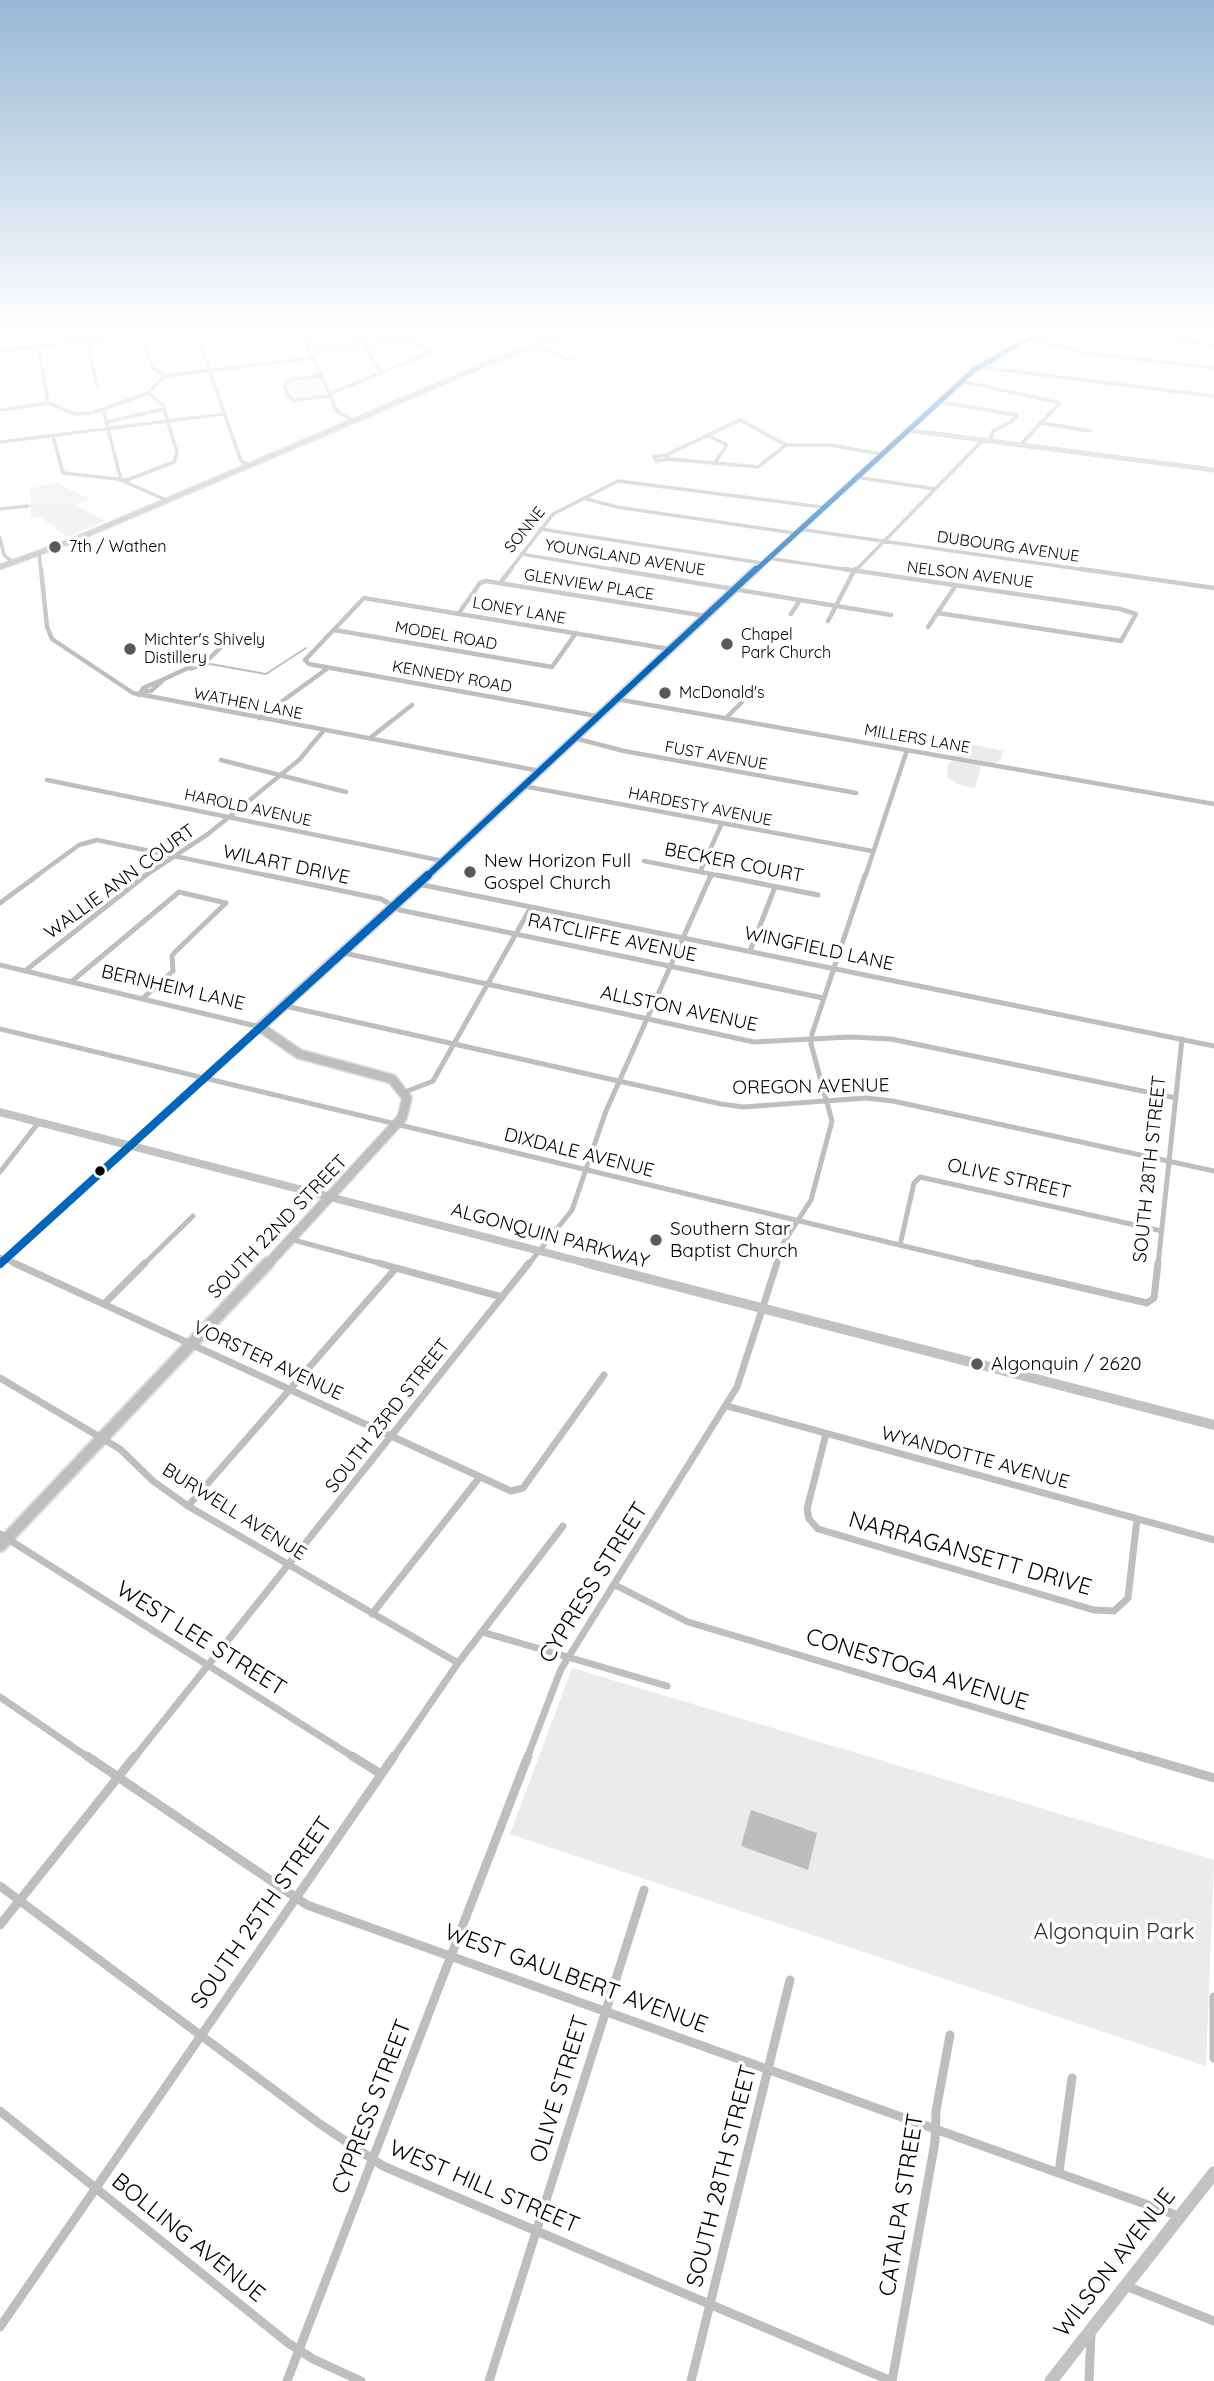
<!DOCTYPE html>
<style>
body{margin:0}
canvas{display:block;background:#fff}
</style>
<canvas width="1214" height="2381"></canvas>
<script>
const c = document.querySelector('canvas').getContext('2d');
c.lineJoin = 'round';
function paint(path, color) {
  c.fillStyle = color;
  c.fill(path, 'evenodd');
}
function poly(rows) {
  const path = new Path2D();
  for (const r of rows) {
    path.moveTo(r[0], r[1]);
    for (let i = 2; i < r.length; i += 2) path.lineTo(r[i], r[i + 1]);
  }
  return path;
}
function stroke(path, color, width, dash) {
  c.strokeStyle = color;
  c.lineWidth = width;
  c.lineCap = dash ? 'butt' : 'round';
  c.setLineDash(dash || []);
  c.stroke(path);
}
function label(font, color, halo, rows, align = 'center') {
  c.font = font + ' Quicksand,sans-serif';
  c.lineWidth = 7;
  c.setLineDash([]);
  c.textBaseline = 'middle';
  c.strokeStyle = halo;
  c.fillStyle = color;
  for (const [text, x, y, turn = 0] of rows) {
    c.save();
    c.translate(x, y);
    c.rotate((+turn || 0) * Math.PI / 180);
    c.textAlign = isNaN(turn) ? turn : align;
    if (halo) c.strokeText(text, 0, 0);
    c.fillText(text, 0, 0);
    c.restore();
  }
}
paint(poly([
 [354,330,364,350,316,356,307,336],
 [318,378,326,396,299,399,291,396,289,382],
 [56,482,89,500,76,505,105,521,68,537,39,516,31,518,30,489],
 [957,741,1003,751,1001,760,992,763,956,756],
 [953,760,981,765,975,788,957,784,947,777,948,764],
 [572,1668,1214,1860,1206,2066,510,1834]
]), '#ebebeb');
paint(poly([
 [751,1810,817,1833,808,1870,741,1846]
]), '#bdbdbd');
stroke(poly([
 [190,670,210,664,266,674,306,648]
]), '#bdbdbd', 2);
const primaryFar3 = poly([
 [0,567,74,540,501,358,580,329],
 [755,571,974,370,1044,329]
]);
const primaryFar2 = poly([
 [426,877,756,569]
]);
const primaryFar1 = poly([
 [267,1265,402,1118,407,1098,392,1079,299,1054,260,1027,428,875]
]);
const primary = poly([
 [0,1546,268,1263]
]);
stroke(primaryFar3, '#dbdbdb', 7);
stroke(primaryFar2, '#dbdbdb', 10);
stroke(primaryFar1, '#dbdbdb', 12);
stroke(primary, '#dbdbdb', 15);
stroke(poly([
 [35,329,48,403],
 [84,329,97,385],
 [140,329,152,367,164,376],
 [195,329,241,461,247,464],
 [300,329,337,411,352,420],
 [355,329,381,374],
 [1087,329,1214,345],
 [1028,338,1085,353,1214,368],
 [533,345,571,360],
 [0,351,193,329],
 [977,367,1214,396],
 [321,375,290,380,284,386,289,397,295,400,330,396],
 [961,381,1060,403,1020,445],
 [329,394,432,352,405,339,364,346],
 [939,402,1017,415,1011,422,993,431,990,441],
 [0,410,48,403,75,414,92,413,148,393,164,376,313,358],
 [100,410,104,413,121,480,166,500],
 [740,420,786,445,758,467,669,459,666,455,740,420],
 [107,422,164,409],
 [1042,423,1090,431],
 [707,435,727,445,714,464],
 [53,436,63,473,127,480,174,462,177,453,163,405,148,393],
 [0,442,224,414],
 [786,445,830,445,881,454],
 [666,455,654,457,657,461,669,459],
 [855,477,935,489],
 [583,498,617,507,794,533],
 [0,509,28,506],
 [540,529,762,563],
 [798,529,1093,571],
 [0,538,4,555,14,563],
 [39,553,41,571],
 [521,554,623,571],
 [767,558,856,571],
 [509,571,553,514,618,481,822,507],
 [855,571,983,440]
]), '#bebebe', 3.5);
stroke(poly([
 [41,569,47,627,52,639,133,693,540,771],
 [612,569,891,615],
 [844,569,1120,609,1136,614,1121,641,938,613],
 [1081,569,1214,588],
 [500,583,511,569],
 [459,613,480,583,486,581,706,616],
 [791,614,800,600],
 [828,621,855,569],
 [928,627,956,585],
 [334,630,552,667,576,633],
 [164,679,210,658,234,634],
 [139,695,143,688,164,679,151,691,144,691],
 [616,699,1214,804],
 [597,716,309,664,305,660,364,598,669,649],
 [259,718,328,668],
 [726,718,742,702],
 [370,738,412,705],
 [574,738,624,751,856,793],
 [221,760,346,792],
 [47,780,443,861],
 [523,786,872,851],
 [644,861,726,877],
 [700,872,722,823],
 [35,877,79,845,97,840,275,877],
 [143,877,208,834,299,760,324,730],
 [711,877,712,874],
 [865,877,907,750]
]), '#bebebe', 4.5);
stroke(poly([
 [266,875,381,899,400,910,823,998],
 [717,875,818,895],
 [418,884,1214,1046],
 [0,903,38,875],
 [750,951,775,887],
 [344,953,754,1042,850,1037,891,1039,1176,1098],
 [0,965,260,1027],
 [25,971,146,875],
 [71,982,179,892,226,903,175,952,172,956,173,971,142,999],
 [285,1006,721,1104,743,1107,866,1098,893,1101,1214,1171],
 [0,1029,983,1265],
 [405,1092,433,1081,531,907],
 [0,1172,39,1122],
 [290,1239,386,1265],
 [900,1245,914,1183,920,1177,1162,1231],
 [0,1257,18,1265],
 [143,1265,193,1216],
 [528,1265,572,1210,606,1111,711,875],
 [776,1265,784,1242,811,1200,832,1121,811,1044,812,1034,865,875],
 [1158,1265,1182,1039]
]), '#bebebe', 5);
stroke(poly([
 [14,1263,511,1491,523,1488,604,1375],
 [976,1263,1147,1303,1154,1298,1158,1263],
 [396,1268,502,1297],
 [105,1303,145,1263],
 [0,1378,120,1449,153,1481,188,1506,458,1663],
 [727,1406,1214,1540],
 [826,1434,807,1509,809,1519,818,1529,1094,1610,1114,1611,1128,1598,1137,1519],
 [188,1506,396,1268,379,1263],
 [0,1534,355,1758],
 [615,1585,688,1622,1145,1758],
 [372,1614,479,1478],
 [482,1632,667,1686],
 [0,1697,89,1758],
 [134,1758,529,1263],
 [393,1758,458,1663,563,1526],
 [527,1758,561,1669,737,1387,777,1263]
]), '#bebebe', 7);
stroke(poly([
 [87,1756,307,1905,1179,2216],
 [352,1756,381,1774],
 [1139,1756,1214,1778],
 [0,1886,320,2124,383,2166,891,2381],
 [0,1925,135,1756],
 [1214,1997,1214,2058],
 [0,2111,288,2343,313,2359,361,2381],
 [1059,2172,1072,2078],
 [1126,2286,1214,2321],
 [0,2327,394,1756],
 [287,2381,528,1756],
 [489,2381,644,1890],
 [691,2381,790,1980],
 [892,2381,935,2142,936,2111,950,2035],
 [1089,2381,1091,2334]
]), '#bebebe', 9);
stroke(poly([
 [906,430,1214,470]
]), '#c2c2c2', 5);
stroke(poly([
 [0,1112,594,1265],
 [0,1264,260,1027]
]), '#c2c2c2', 8);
stroke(poly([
 [587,1263,1214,1425]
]), '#c2c2c2', 10);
stroke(poly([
 [1051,2381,1214,2173]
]), '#c2c2c2', 13);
stroke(primaryFar3, '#bebebe', 5);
stroke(primaryFar2, '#bebebe', 7);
stroke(primaryFar1, '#bebebe', 9);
stroke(primary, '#bebebe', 11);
stroke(poly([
 [755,571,974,370,1044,329]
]), '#0065bd', 5);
stroke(poly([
 [426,877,756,569]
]), '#0065bd', 6);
stroke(poly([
 [0,1264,428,875]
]), '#0065bd', 8);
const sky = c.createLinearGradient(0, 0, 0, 662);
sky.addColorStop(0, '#97b8d7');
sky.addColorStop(0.5, '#fff');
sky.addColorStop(1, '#ffffff00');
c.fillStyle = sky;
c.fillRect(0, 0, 1214, 662);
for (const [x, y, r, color] of [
 [55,547,7,"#595959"],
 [727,644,7,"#595959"],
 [130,649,7,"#595959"],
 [665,693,7,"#595959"],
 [470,872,7,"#595959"],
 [100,1171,6,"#000"],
 [656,1240,7,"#595959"],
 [977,1364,7,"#595959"]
]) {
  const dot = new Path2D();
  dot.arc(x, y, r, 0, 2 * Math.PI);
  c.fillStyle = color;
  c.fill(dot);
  stroke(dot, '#fff', 2.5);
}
label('16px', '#000', '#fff', [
 ["SONNE",525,530,-51],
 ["DUBOURG AVENUE",1008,547,8],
 ["YOUNGLAND AVENUE",625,558,9],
 ["NELSON AVENUE",970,575,7],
 ["GLENVIEW PLACE",589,585,9],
 ["LONEY LANE",519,611,10],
 ["MODEL ROAD",446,636,10],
 ["KENNEDY ROAD",452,677,10],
 ["WATHEN LANE",248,704,11],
 ["MILLERS LANE",917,739,10],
 ["FUST AVENUE",716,756,10],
 ["HARDESTY AVENUE",700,807,11],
 ["HAROLD AVENUE",248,808,12]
]);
label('16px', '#000', '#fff', [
 ["7th / Wathen",69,547],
 ["Chapel",741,635],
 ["Park Church",741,653],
 ["Michter's Shively",144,640],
 ["Distillery",144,658],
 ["McDonald's",679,693]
], 'left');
label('19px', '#000', '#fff', [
 ["New Horizon Full",484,861],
 ["Gospel Church",484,883],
 ["Southern Star",670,1229],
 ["Baptist Church",670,1251],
 ["Algonquin / 2620",991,1364]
], 'left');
label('19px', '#000', '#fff', [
 ["BECKER COURT",734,863,11],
 ["WILART DRIVE",286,865,12],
 ["WALLIE ANN COURT",120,882,-36],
 ["RATCLIFFE AVENUE",612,938,12],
 ["WINGFIELD LANE",819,949,12],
 ["BERNHEIM LANE",173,988,13],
 ["ALLSTON AVENUE",679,1009,12],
 ["OREGON AVENUE",811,1087,-1],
 ["DIXDALE AVENUE",579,1153,14],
 ["SOUTH 28TH STREET",1150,1169,-84],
 ["OLIVE STREET",1009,1179,13],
 ["SOUTH 22ND STREET",278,1227,-46],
 ["ALGONQUIN PARKWAY",550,1236,15],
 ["VORSTER AVENUE",268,1361,25],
 ["SOUTH 23RD STREET",388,1416,-52],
 ["WYANDOTTE AVENUE",975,1458,15],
 ["BURWELL AVENUE",234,1512,32]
]);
label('23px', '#000', '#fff', [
 ["NARRAGANSETT DRIVE",970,1554,16],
 ["CYPRESS STREET",594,1583,-58],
 ["WEST LEE STREET",201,1639,32],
 ["CONESTOGA AVENUE",917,1670,17],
 ["SOUTH 25TH STREET",262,1913,-55],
 ["WEST GAULBERT AVENUE",576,1979,20],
 ["OLIVE STREET",560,2089,-73],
 ["CYPRESS STREET",372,2107,-69],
 ["SOUTH 28TH STREET",722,2176,-76],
 ["WEST HILL STREET",484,2187,23],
 ["CATALPA STREET",902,2205,-81],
 ["BOLLING AVENUE",188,2238,39],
 ["WILSON AVENUE",1115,2263,-52]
]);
label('23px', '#313131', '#fff', [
 ["Algonquin Park",1114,1932]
]);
</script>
